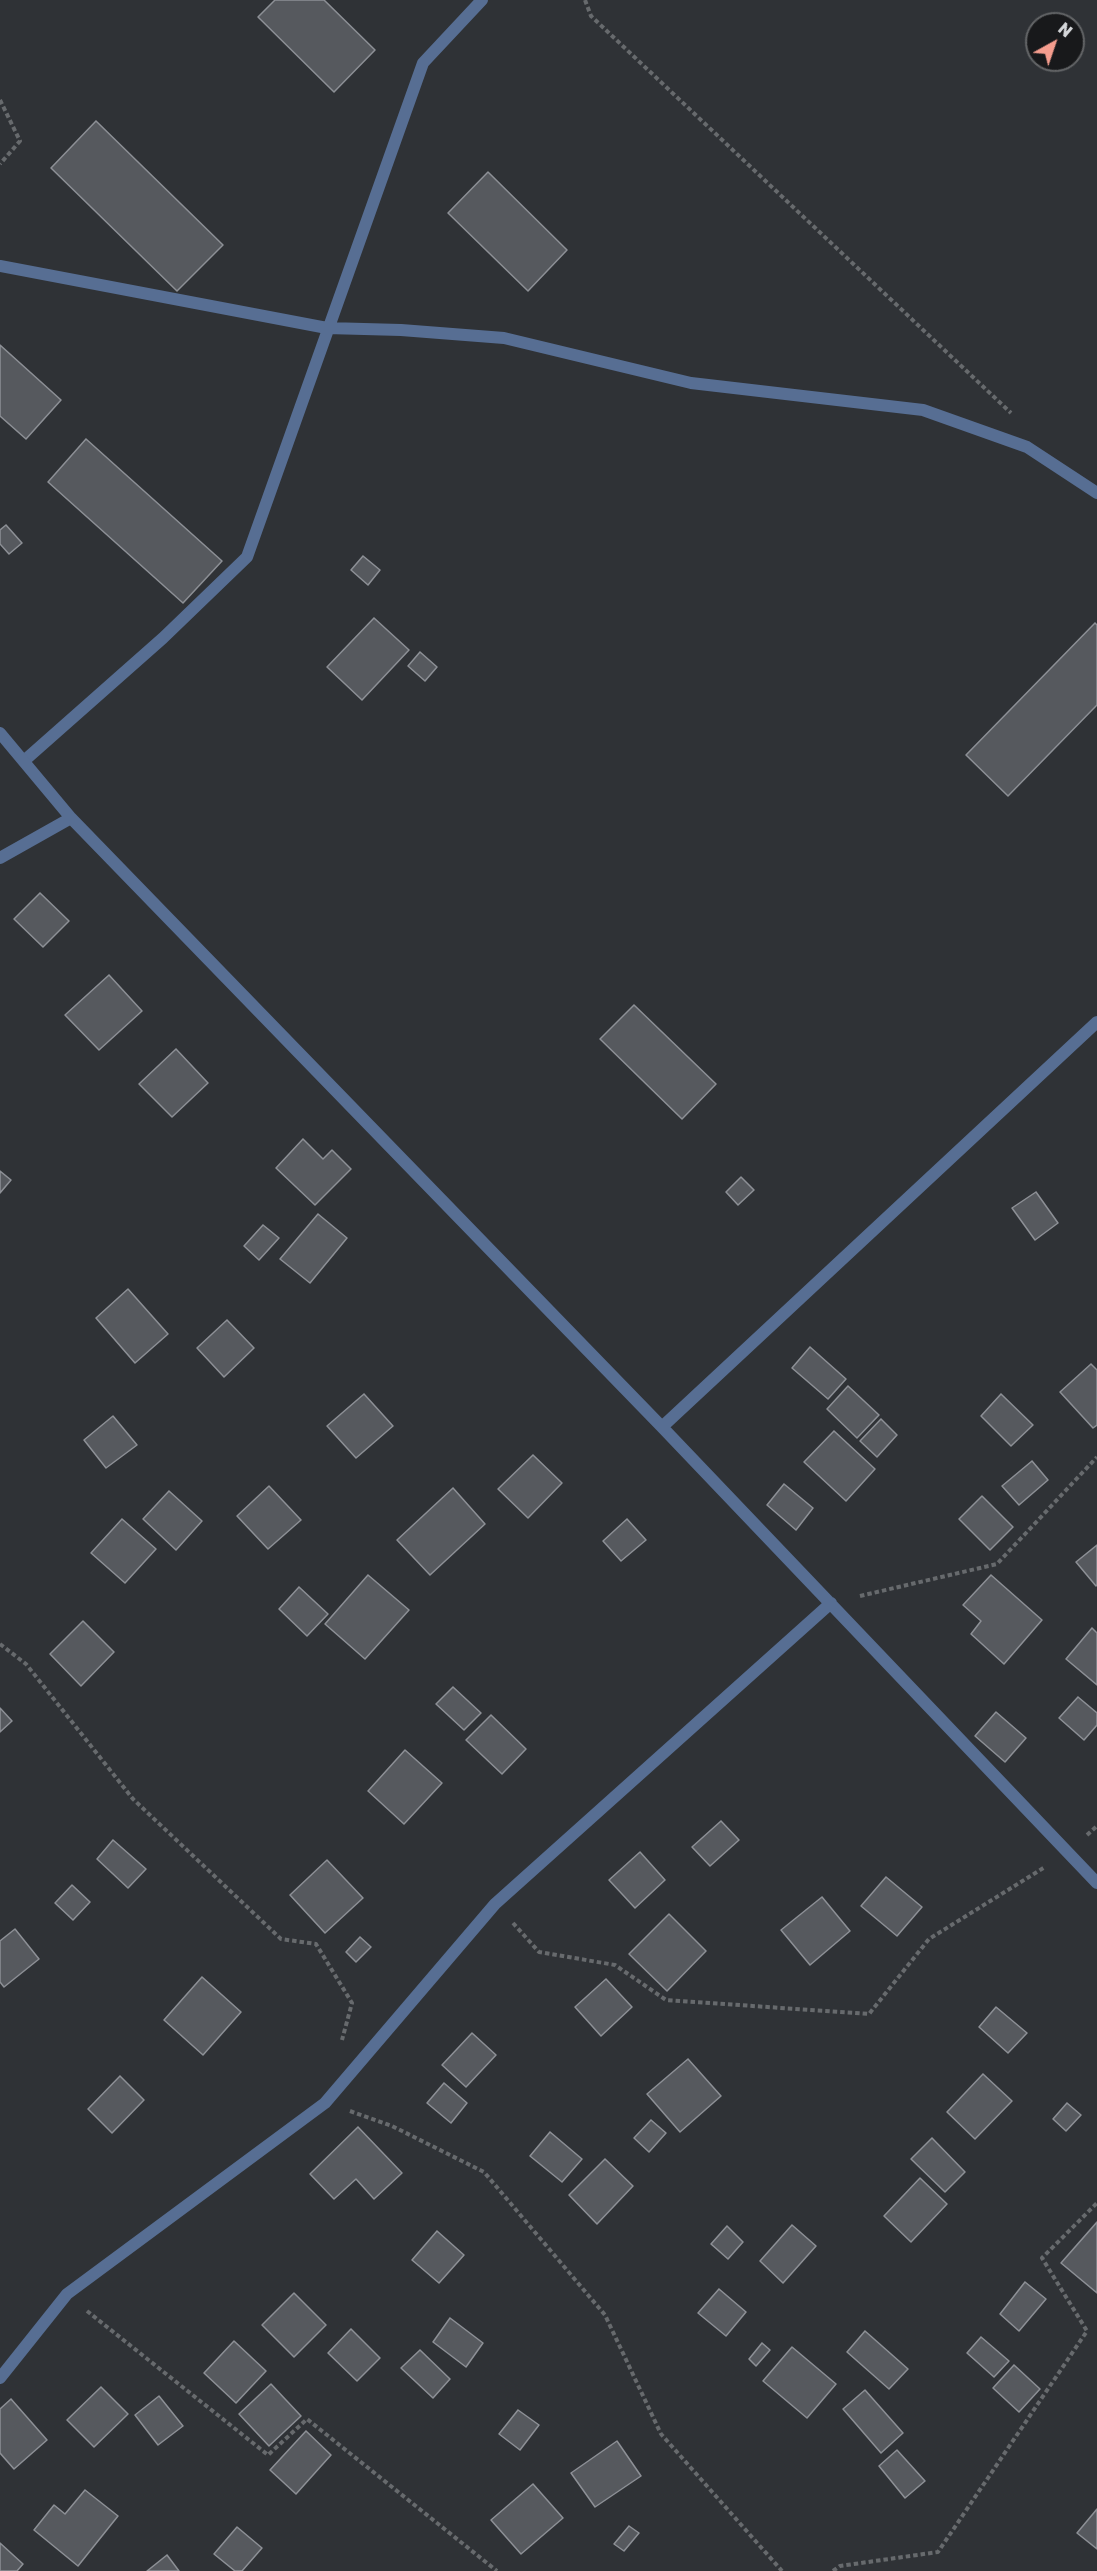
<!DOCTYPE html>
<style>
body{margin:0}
#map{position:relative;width:1097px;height:2571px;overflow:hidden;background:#2f3236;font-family:"Golos Text",sans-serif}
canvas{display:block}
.north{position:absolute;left:1025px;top:12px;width:60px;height:60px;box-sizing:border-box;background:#18191b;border:2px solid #636567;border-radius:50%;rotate:40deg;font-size:16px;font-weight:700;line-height:24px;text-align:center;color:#d4d6d9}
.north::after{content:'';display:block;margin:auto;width:21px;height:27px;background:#f59d8e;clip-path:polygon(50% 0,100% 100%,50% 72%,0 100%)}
</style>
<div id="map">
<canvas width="1097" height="2571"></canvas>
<div class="north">N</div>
</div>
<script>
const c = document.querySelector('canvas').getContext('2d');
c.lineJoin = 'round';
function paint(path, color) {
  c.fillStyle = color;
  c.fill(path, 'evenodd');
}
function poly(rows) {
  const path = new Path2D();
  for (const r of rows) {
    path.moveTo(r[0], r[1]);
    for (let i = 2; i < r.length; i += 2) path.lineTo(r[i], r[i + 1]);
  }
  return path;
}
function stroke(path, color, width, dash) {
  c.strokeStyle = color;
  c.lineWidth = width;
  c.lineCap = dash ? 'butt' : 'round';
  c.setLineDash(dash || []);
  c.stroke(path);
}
const building = poly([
 [275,0,324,0,375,50,334,92,258,17,275,0],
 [96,121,223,245,177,291,51,168,96,121],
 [488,172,567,250,528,291,448,213,488,172],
 [0,345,61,400,26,439,0,416,0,345],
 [86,439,222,561,183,603,48,482,86,439],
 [6,525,22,543,9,554,0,544,0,530,6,525],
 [363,556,380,570,368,585,351,570,363,556],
 [374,618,409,650,362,700,327,667,374,618],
 [1095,623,1097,625,1097,705,1008,796,966,755,1095,623],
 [420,652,437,667,425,681,408,666,420,652],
 [40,893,69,921,43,947,14,919,40,893],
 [109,975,142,1011,99,1050,65,1015,109,975],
 [634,1005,716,1084,682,1119,600,1039,634,1005],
 [176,1049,208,1083,172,1117,139,1084,176,1049],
 [303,1139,323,1159,332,1150,351,1169,315,1205,276,1168,303,1139],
 [0,1171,11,1180,0,1193,0,1171],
 [741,1177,754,1190,738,1205,726,1192,741,1177],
 [1036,1192,1058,1223,1035,1240,1012,1208,1036,1192],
 [318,1214,347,1238,310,1283,280,1259,318,1214],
 [263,1225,279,1238,259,1260,244,1246,263,1225],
 [128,1289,168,1334,135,1363,96,1318,128,1289],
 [227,1320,254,1348,224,1377,197,1348,227,1320],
 [810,1347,846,1379,828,1399,792,1368,810,1347],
 [1091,1364,1097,1370,1097,1425,1093,1428,1060,1392,1091,1364],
 [848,1386,879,1415,857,1438,827,1409,848,1386],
 [364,1394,393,1426,356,1458,327,1426,364,1394],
 [1001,1394,1033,1425,1011,1446,981,1416,1001,1394],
 [113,1416,137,1445,106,1468,84,1440,113,1416],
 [881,1419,897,1435,877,1457,860,1441,881,1419],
 [834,1431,875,1469,846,1501,804,1462,834,1431],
 [533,1455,562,1483,528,1518,498,1489,533,1455],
 [1032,1461,1048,1480,1019,1505,1002,1486,1032,1461],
 [784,1484,813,1508,796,1530,767,1505,784,1484],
 [269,1486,301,1520,268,1549,237,1516,269,1486],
 [453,1488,485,1524,430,1575,397,1540,453,1488],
 [169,1491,202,1521,176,1550,143,1519,169,1491],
 [982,1496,1013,1527,990,1550,959,1519,982,1496],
 [122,1519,156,1549,125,1583,91,1553,122,1519],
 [627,1519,646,1540,621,1561,603,1541,627,1519],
 [1097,1545,1097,1585,1096,1586,1076,1562,1097,1545],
 [368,1575,409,1610,365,1659,325,1624,368,1575],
 [991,1575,1042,1620,1004,1664,971,1634,981,1621,963,1605,991,1575],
 [299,1587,328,1614,307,1636,279,1609,299,1587],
 [83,1621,114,1652,81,1686,50,1654,83,1621],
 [1092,1628,1097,1633,1097,1685,1066,1659,1092,1628],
 [453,1687,481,1713,464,1730,436,1704,453,1687],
 [1078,1697,1097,1713,1097,1725,1084,1740,1059,1718,1078,1697],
 [0,1708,12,1721,0,1732,0,1708],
 [996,1712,1026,1738,1005,1762,975,1736,996,1712],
 [491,1715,526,1749,502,1774,466,1740,491,1715],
 [405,1750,442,1783,404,1824,368,1791,405,1750],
 [721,1821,739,1840,710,1866,692,1847,721,1821],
 [113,1840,146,1869,128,1888,97,1859,113,1840],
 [640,1852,665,1880,635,1908,609,1880,640,1852],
 [327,1860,363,1898,325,1933,290,1895,327,1860],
 [886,1877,922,1907,897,1936,861,1906,886,1877],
 [72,1885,90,1902,73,1920,55,1903,72,1885],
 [822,1897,850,1931,810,1965,781,1930,822,1897],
 [669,1914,706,1951,667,1991,629,1954,669,1914],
 [15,1929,39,1959,4,1987,0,1982,0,1941,15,1929],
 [360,1937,371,1947,356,1962,346,1952,360,1937],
 [202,1977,241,2012,203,2055,164,2020,202,1977],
 [606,1979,632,2007,601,2036,575,2007,606,1979],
 [996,2007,1027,2033,1008,2053,979,2027,996,2007],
 [472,2033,496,2055,466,2087,442,2065,472,2033],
 [688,2059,721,2096,680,2132,647,2094,688,2059],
 [983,2074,1012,2101,975,2139,947,2112,983,2074],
 [120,2076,144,2100,112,2133,88,2109,120,2076],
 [444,2083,467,2103,451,2123,427,2103,444,2083],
 [1067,2103,1081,2115,1066,2131,1053,2119,1067,2103],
 [651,2120,666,2133,649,2152,634,2138,651,2120],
 [358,2127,402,2173,374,2199,356,2179,334,2199,310,2174,358,2127],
 [550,2132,582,2159,562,2182,530,2156,550,2132],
 [932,2138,965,2172,945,2192,911,2159,932,2138],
 [605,2159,633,2186,597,2224,569,2195,605,2159],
 [920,2178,947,2204,911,2242,884,2216,920,2178],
 [1097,2222,1097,2293,1061,2263,1097,2222],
 [792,2225,816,2246,783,2283,760,2261,792,2225],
 [727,2226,743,2242,728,2259,711,2244,727,2226],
 [437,2231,464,2255,439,2283,412,2260,437,2231],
 [1025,2282,1046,2299,1019,2331,1000,2314,1025,2282],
 [719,2289,746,2312,726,2336,698,2313,719,2289],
 [294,2293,326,2325,294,2357,262,2325,294,2293],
 [450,2318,483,2343,466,2367,433,2342,450,2318],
 [351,2329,380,2358,357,2381,328,2353,351,2329],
 [865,2331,908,2369,889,2389,847,2352,865,2331],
 [981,2337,1009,2361,994,2377,967,2353,981,2337],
 [234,2341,266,2371,236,2403,204,2373,234,2341],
 [762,2343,770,2350,756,2366,749,2359,762,2343],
 [792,2347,836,2384,807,2418,763,2381,792,2347],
 [420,2350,450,2379,433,2398,401,2368,420,2350],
 [1014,2365,1040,2389,1019,2412,993,2388,1014,2365],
 [271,2384,301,2416,269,2446,239,2414,271,2384],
 [101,2387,128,2414,94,2447,67,2420,101,2387],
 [865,2390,903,2433,881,2453,843,2409,865,2390],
 [159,2396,183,2426,158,2445,135,2415,159,2396],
 [11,2399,47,2440,14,2469,0,2453,0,2409,11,2399],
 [518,2410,539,2425,520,2450,499,2434,518,2410],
 [306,2431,331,2455,296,2494,270,2470,306,2431],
 [617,2441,641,2476,595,2507,571,2473,617,2441],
 [897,2450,925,2481,905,2498,879,2466,897,2450],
 [533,2484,563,2518,521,2554,491,2520,533,2484],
 [85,2490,118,2516,78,2566,34,2530,54,2505,65,2514,85,2490],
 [1097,2509,1097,2549,1077,2533,1097,2509],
 [629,2526,639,2533,624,2551,614,2544,629,2526],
 [237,2527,262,2548,242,2571,235,2571,214,2554,237,2527],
 [0,2543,23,2564,17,2571,0,2571,0,2543],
 [167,2555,179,2571,147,2571,167,2555]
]);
paint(building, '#56595e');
stroke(building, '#8d9096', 1.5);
stroke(poly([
 [585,0,591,16,1011,413],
 [0,100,20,141,0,164],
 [860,1596,997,1564,1097,1457],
 [0,1644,26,1664,133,1799,281,1939,316,1944,352,2003,342,2040],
 [1087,1835,1097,1826],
 [513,1923,539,1952,615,1965,666,2000,869,2014,929,1939,1045,1867],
 [350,2111,392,2126,484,2172,605,2315,661,2434,782,2571],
 [87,2311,268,2455,307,2419,497,2571],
 [833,2571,840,2566,938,2552,1087,2331,1042,2258,1097,2203]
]), '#676a6d', 4, [4.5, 3]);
stroke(poly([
 [0,266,327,328,401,330,504,338,691,383,923,410,1027,447,1097,493],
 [25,760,163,638,247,557,423,63,482,0]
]), '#576e93', 12);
stroke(poly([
 [0,733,71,818,662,1427,1097,1883],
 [0,858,71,818],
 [662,1427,1097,1022],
 [0,2378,67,2294,325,2103,495,1904,831,1603]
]), '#576e93', 12);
</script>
